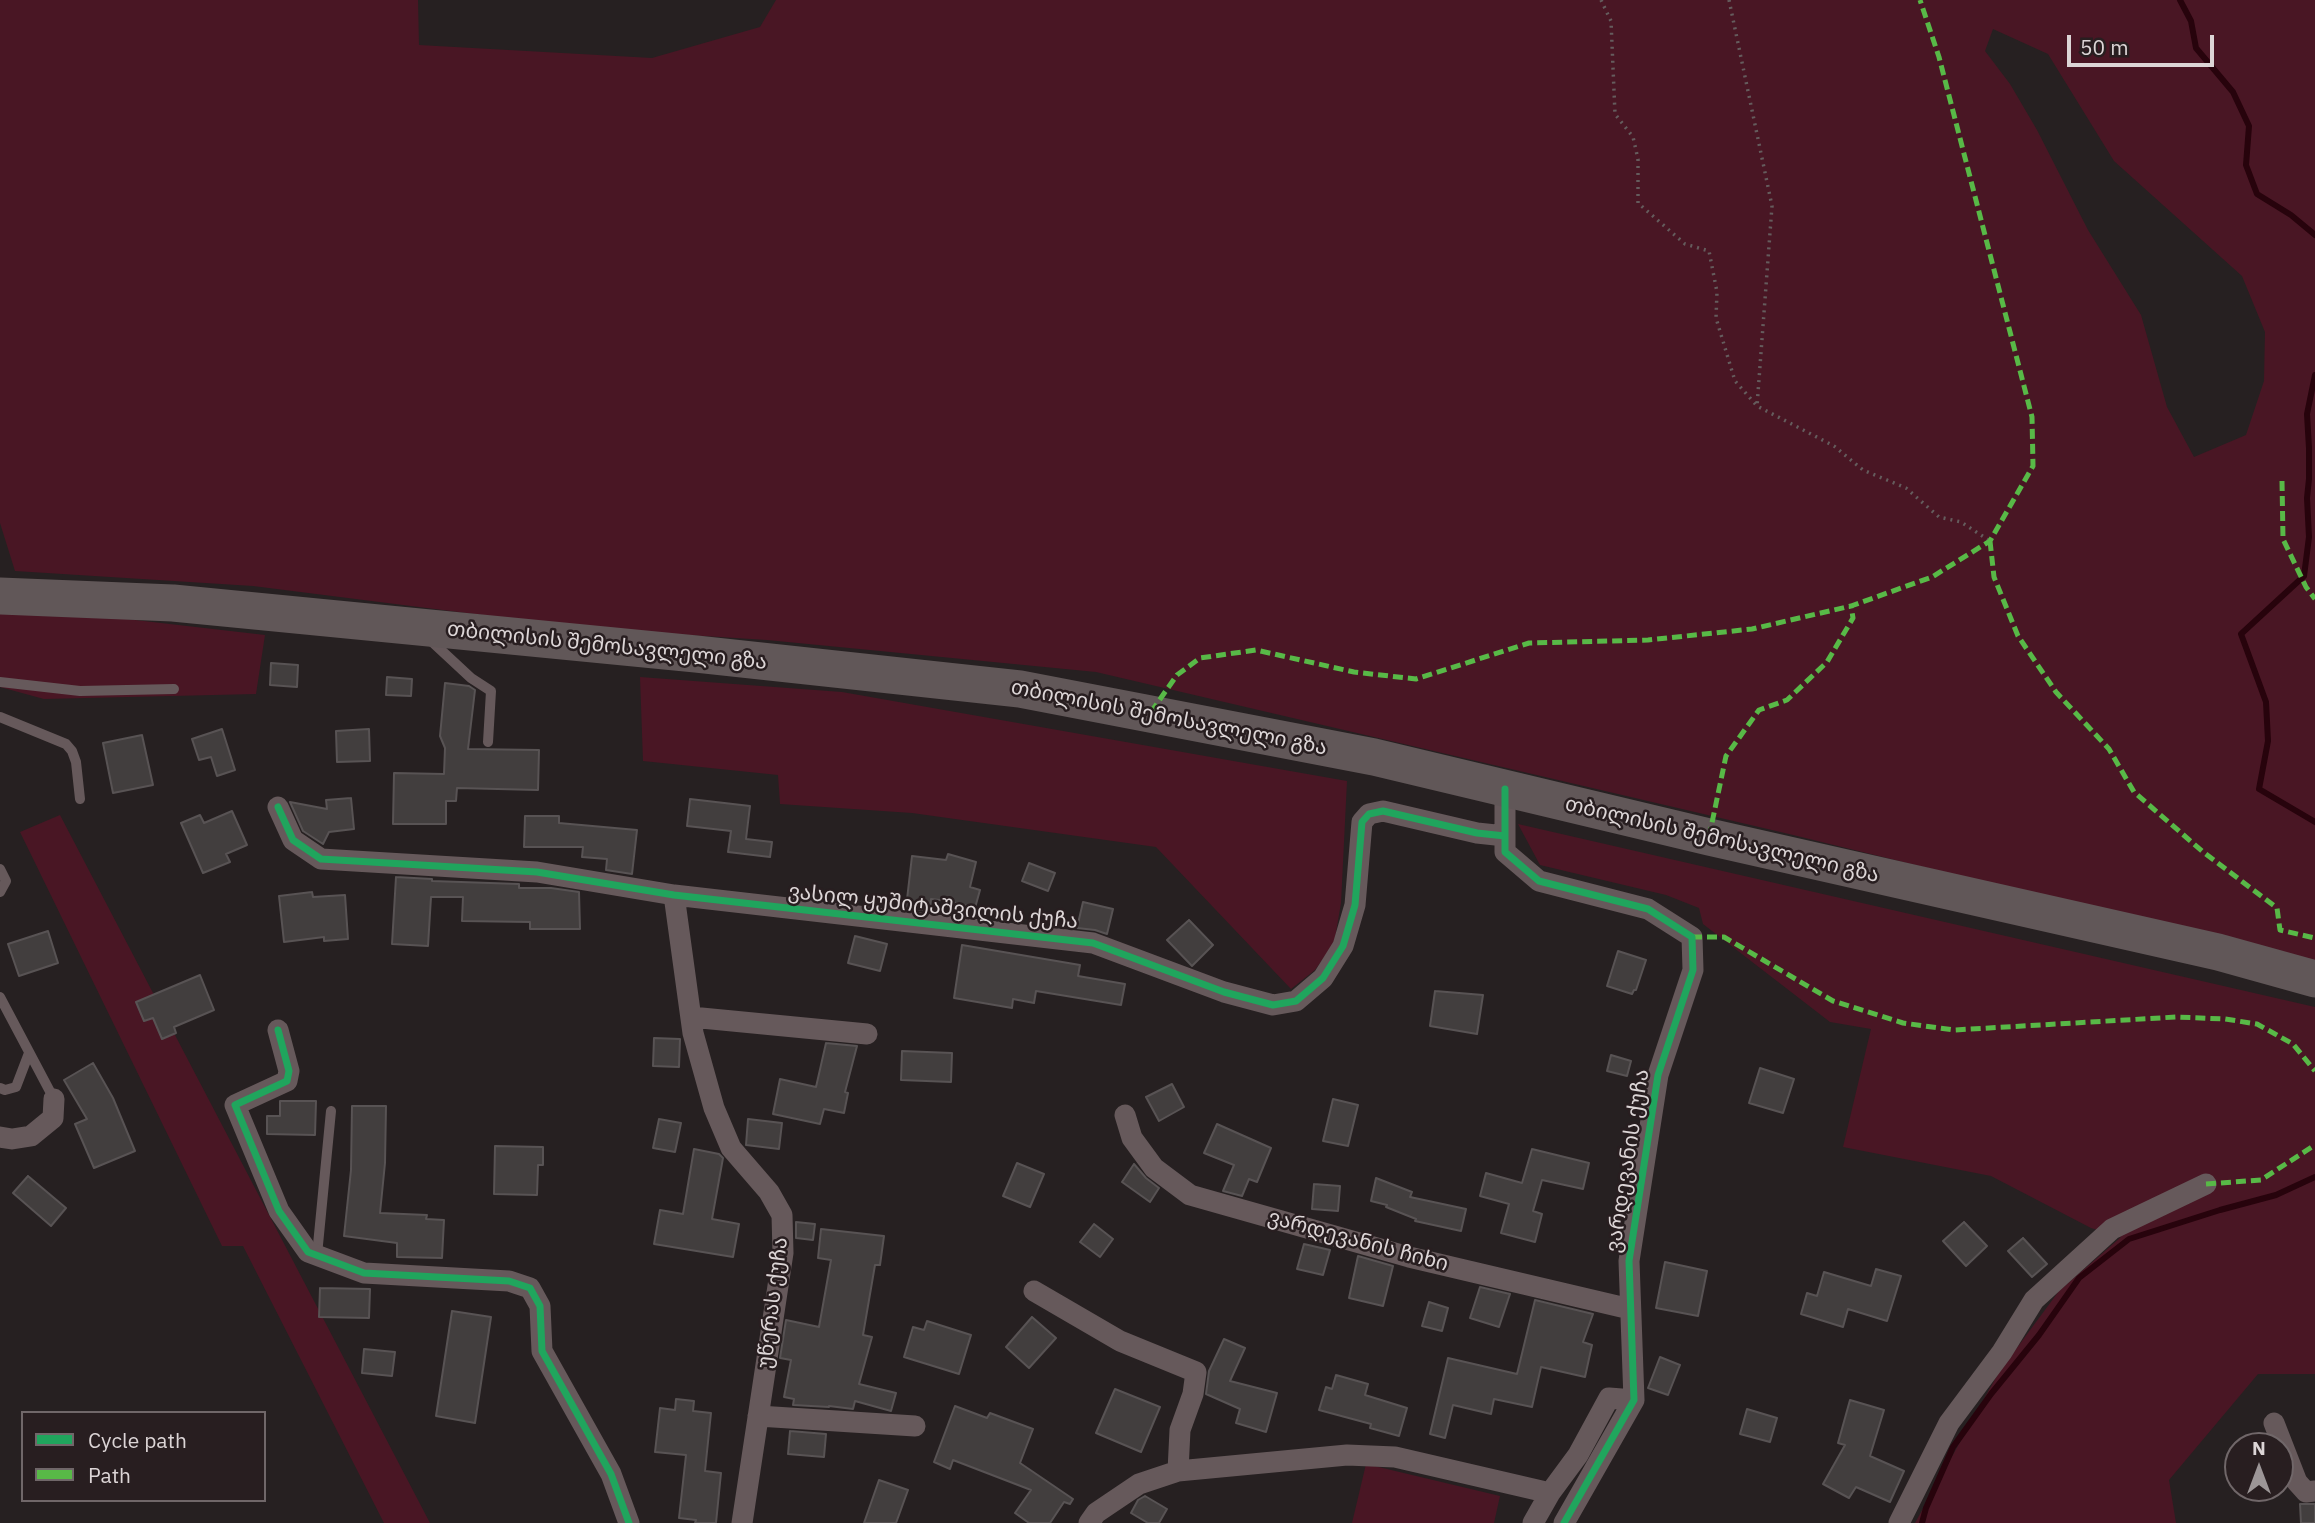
<!DOCTYPE html>
<meta charset="utf-8">
<style>
body{margin:0}
#map{position:relative;width:2315px;height:1523px;overflow:hidden;background:#262021;font-family:"IBM Plex Sans",sans-serif}
canvas{display:block}
.legend{position:absolute;left:21px;top:1411px;width:245px;height:91px;box-sizing:border-box;background:#281e20;border:2px solid #706769;margin:0;padding:9px 12px;list-style:none;font-size:21px;color:#dcd5d6}
.legend li{display:flex;align-items:center;gap:14px;height:35px}
.legend b{width:35px;border:2px solid #706769}
.north{position:absolute;left:2224px;top:1432px;width:70px;height:70px;box-sizing:border-box;background:#281e20;border:2px solid #706769;border-radius:50%;rotate:0deg;font-size:19px;font-weight:700;line-height:28px;text-align:center;color:#dcd5d6}
.north::after{content:'';display:block;margin:auto;width:24px;height:32px;background:#9c9697;clip-path:polygon(50% 0,100% 100%,50% 72%,0 100%)}
.scale{position:absolute;left:2067px;top:35px;width:147px;height:32px;box-sizing:border-box;border:4px solid #dcd5d6;border-top:0;padding-left:9px;font-size:21px;line-height:24px;white-space:nowrap;color:#dcd5d6;-webkit-text-stroke:5px #281e20;paint-order:stroke}
</style>
<div id="map">
<canvas width="2315" height="1523"></canvas>
<ul class="legend">
<li><b style="height:9px;background:#20a55d"></b>Cycle path</li>
<li><b style="height:9px;background:#58b947"></b>Path</li>
</ul>
<div class="north">N</div>
<div class="scale">50 m</div>
</div>
<script>
const c = document.querySelector('canvas').getContext('2d');
c.lineJoin = 'round';
function paint(path, color) {
  c.fillStyle = color;
  c.fill(path, 'evenodd');
}
function poly(rows) {
  const path = new Path2D();
  for (const r of rows) {
    path.moveTo(r[0], r[1]);
    for (let i = 2; i < r.length; i += 2) path.lineTo(r[i], r[i + 1]);
  }
  return path;
}
function stroke(path, color, width, dash) {
  c.strokeStyle = color;
  c.lineWidth = width;
  c.lineCap = dash ? 'butt' : 'round';
  c.setLineDash(dash || []);
  c.stroke(path);
}
function label(font, color, halo, rows, align = 'center') {
  c.font = font + ' "IBM Plex Sans","Noto Sans Georgian",sans-serif';
  c.lineWidth = 5;
  c.setLineDash([]);
  c.textBaseline = 'middle';
  c.strokeStyle = halo;
  c.fillStyle = color;
  for (const [text, x, y, turn = 0] of rows) {
    c.save();
    c.translate(x, y);
    c.rotate((+turn || 0) * Math.PI / 180);
    c.textAlign = isNaN(turn) ? turn : align;
    if (halo) c.strokeText(text, 0, 0);
    c.fillText(text, 0, 0);
    c.restore();
  }
}
paint(poly([
 [0,0,418,0,419,45,652,58,760,27,776,0,2315,0,2315,963,1789,834,1096,672,767,640,593,629,253,586,15,571,0,523],
 [1993,29,2048,54,2114,161,2242,276,2265,332,2264,381,2246,435,2194,457,2167,407,2141,315,2088,230,2037,130,2010,84,1985,51],
 [0,607,57,611,265,635,256,694,44,699,0,687],
 [640,677,842,692,1347,781,1341,903,1334,944,1315,970,1291,989,1156,847,912,813,780,804,778,775,643,761],
 [60,815,430,1523,384,1523,243,1246,222,1246,20,832],
 [1518,824,2315,1007,2315,1374,2258,1374,2169,1480,2176,1523,1915,1523,1999,1372,2059,1291,2121,1237,2091,1228,1991,1176,1843,1147,1871,1029,1830,1022,1703,924,1699,908,1666,895,1540,865],
 [1366,1464,1500,1496,1494,1523,1352,1523]
]), '#491624');
stroke(poly([
 [2180,0,2191,21,2196,48,2233,92,2249,126,2246,165,2257,194,2291,215,2315,235],
 [2315,375,2307,414,2309,448,2309,479,2307,498,2309,537,2304,576,2241,634,2266,702,2268,741,2259,789,2315,822],
 [1922,1523,1926,1508,1953,1447,1991,1394,2039,1335,2079,1278,2129,1239,2220,1210,2276,1195,2315,1177]
]), '#27030c', 6);
const building = poly([
 [271,663,298,665,297,687,270,685,271,663],
 [387,677,412,679,411,696,386,695,387,677],
 [445,683,469,686,475,690,468,749,539,750,538,790,457,788,456,801,446,801,446,824,393,824,394,773,444,774,445,748,440,736,445,683],
 [222,729,235,770,217,776,211,757,199,760,192,739,222,729],
 [369,729,370,761,337,762,336,731,369,729],
 [142,735,153,785,113,793,103,743,142,735],
 [351,798,354,829,329,832,323,844,303,831,290,802,327,809,326,800,351,798],
 [690,799,750,806,746,839,772,842,770,857,728,852,731,831,687,826,690,799],
 [232,811,247,845,226,854,230,862,203,873,181,823,200,815,204,823,232,811],
 [525,816,559,816,559,823,637,830,632,874,606,870,607,859,582,857,583,847,524,847,525,816],
 [948,854,976,862,970,887,980,890,975,908,948,901,931,899,930,911,906,908,912,856,946,860,948,854],
 [1029,863,1055,873,1048,891,1022,881,1029,863],
 [396,877,432,879,432,881,519,884,519,888,551,888,579,892,580,929,530,929,530,922,462,921,463,897,431,897,428,946,392,944,396,877],
 [312,892,313,897,345,895,348,939,324,941,324,937,284,942,279,896,312,892],
 [1083,902,1113,909,1107,934,1095,930,1077,928,1083,902],
 [1189,920,1213,945,1192,966,1167,940,1189,920],
 [48,931,58,963,19,976,8,944,48,931],
 [855,936,887,944,880,971,848,963,855,936],
 [962,945,1080,965,1078,976,1125,984,1121,1005,1036,991,1034,1003,1013,999,1012,1008,954,998,962,945],
 [1618,951,1646,960,1636,990,1634,990,1632,994,1607,986,1618,951],
 [200,975,214,1010,174,1027,176,1033,162,1039,153,1018,144,1021,136,1002,200,975],
 [1435,991,1483,995,1477,1034,1430,1026,1435,991],
 [654,1038,680,1039,679,1067,653,1066,654,1038],
 [826,1043,857,1046,845,1092,848,1093,844,1113,824,1109,820,1124,773,1114,780,1079,816,1087,826,1043],
 [902,1051,952,1053,951,1082,901,1080,902,1051],
 [1611,1055,1631,1061,1627,1076,1607,1071,1611,1055],
 [93,1063,113,1098,135,1151,94,1168,75,1124,87,1119,64,1080,93,1063],
 [1760,1068,1794,1079,1783,1113,1749,1103,1760,1068],
 [1172,1084,1184,1107,1159,1121,1146,1097,1172,1084],
 [1333,1099,1358,1105,1348,1146,1323,1141,1333,1099],
 [280,1101,316,1101,315,1135,267,1134,267,1116,280,1116,280,1101],
 [352,1106,386,1106,385,1163,380,1213,427,1215,426,1219,444,1220,442,1258,397,1257,397,1243,344,1236,351,1170,352,1106],
 [659,1119,681,1123,675,1152,653,1148,659,1119],
 [748,1119,782,1123,779,1149,746,1145,748,1119],
 [1217,1124,1271,1148,1257,1182,1249,1179,1242,1196,1223,1191,1234,1165,1204,1153,1217,1124],
 [495,1146,543,1147,543,1165,538,1165,537,1195,494,1194,495,1146],
 [694,1149,719,1154,723,1158,712,1219,739,1224,733,1257,654,1244,660,1210,683,1214,694,1149],
 [1532,1149,1589,1163,1583,1189,1542,1180,1533,1211,1542,1214,1535,1242,1501,1233,1509,1204,1480,1196,1486,1173,1522,1183,1532,1149],
 [1017,1163,1044,1174,1030,1207,1003,1196,1017,1163],
 [1134,1164,1146,1178,1159,1188,1150,1202,1122,1182,1134,1164],
 [28,1176,66,1208,51,1226,13,1193,28,1176],
 [1376,1178,1412,1192,1410,1197,1466,1209,1461,1231,1415,1221,1416,1219,1386,1207,1387,1205,1371,1201,1376,1178],
 [1314,1184,1340,1186,1338,1211,1312,1209,1314,1184],
 [796,1222,815,1224,813,1240,796,1238,796,1222],
 [1964,1222,1987,1246,1966,1266,1943,1241,1964,1222],
 [1094,1224,1113,1239,1100,1257,1080,1242,1094,1224],
 [821,1229,884,1236,880,1265,875,1265,863,1335,872,1337,859,1384,896,1393,891,1411,855,1401,853,1409,829,1406,829,1407,793,1405,794,1399,784,1397,791,1360,780,1358,786,1320,819,1327,831,1260,818,1258,821,1229],
 [2023,1238,2047,1264,2032,1277,2008,1251,2023,1238],
 [1304,1244,1330,1250,1323,1275,1297,1269,1304,1244],
 [1358,1256,1393,1266,1383,1306,1349,1298,1358,1256],
 [1665,1262,1707,1271,1698,1316,1656,1308,1665,1262],
 [1876,1269,1901,1276,1887,1321,1848,1309,1843,1327,1801,1314,1807,1293,1817,1296,1824,1272,1871,1286,1876,1269],
 [1480,1287,1510,1294,1499,1327,1470,1318,1480,1287],
 [320,1288,370,1289,369,1318,319,1317,320,1288],
 [1535,1300,1593,1314,1583,1342,1592,1345,1585,1377,1541,1367,1532,1407,1494,1399,1491,1414,1453,1405,1445,1438,1430,1434,1448,1358,1517,1374,1535,1300],
 [1429,1302,1448,1308,1442,1331,1422,1326,1429,1302],
 [452,1311,491,1317,475,1423,436,1416,452,1311],
 [1032,1317,1056,1338,1029,1368,1006,1347,1032,1317],
 [927,1321,971,1335,959,1374,904,1357,913,1327,924,1330,927,1321],
 [1224,1339,1245,1348,1230,1381,1277,1393,1266,1432,1236,1423,1240,1409,1206,1394,1209,1371,1224,1339],
 [364,1349,395,1352,392,1376,362,1373,364,1349],
 [1660,1357,1680,1365,1668,1395,1648,1388,1660,1357],
 [1336,1375,1368,1384,1365,1395,1407,1408,1399,1436,1370,1428,1371,1424,1319,1410,1326,1387,1332,1389,1336,1375],
 [1115,1389,1160,1407,1141,1452,1096,1433,1115,1389],
 [676,1399,694,1401,693,1411,711,1413,705,1471,721,1473,716,1523,695,1523,696,1520,679,1518,686,1455,655,1452,660,1408,675,1410,676,1399],
 [1850,1400,1884,1410,1870,1456,1904,1471,1890,1502,1856,1487,1849,1498,1823,1484,1845,1445,1838,1443,1850,1400],
 [955,1406,987,1418,990,1413,1033,1429,1020,1463,1073,1499,1070,1504,1064,1502,1050,1523,1029,1523,1015,1513,1031,1490,953,1460,950,1469,934,1462,955,1406],
 [1747,1409,1777,1418,1770,1442,1740,1434,1747,1409],
 [790,1431,826,1434,824,1457,788,1454,790,1431],
 [879,1480,908,1490,896,1523,864,1523,879,1480],
 [1145,1496,1167,1509,1159,1523,1148,1523,1131,1513,1138,1500,1145,1496],
 [2300,1504,2315,1504,2315,1523,2301,1523,2300,1504]
]);
paint(building, '#423e3e');
stroke(building, '#585354', 2);
stroke(poly([
 [1601,0,1611,21,1615,114,1633,137,1638,159,1638,203,1685,244,1709,251,1717,292,1716,318,1735,381,1757,406,1834,446,1863,470,1906,488,1939,517,1961,522,1990,541],
 [1729,0,1772,206,1757,406]
]), '#655c5d', 3.5, [2, 5]);
stroke(poly([
 [428,638,471,678,491,691,488,742],
 [0,682,80,691,174,689],
 [0,717,66,744,72,751,76,762,80,799],
 [0,869,6,881,0,892],
 [0,997,54,1099],
 [0,1088,5,1090,16,1087,29,1053],
 [317,1255,331,1111]
]), '#66595b', 10);
stroke(poly([
 [1505,789,1505,852,1539,881,1648,909,1692,937,1693,970,1658,1075,1629,1261,1634,1400,1564,1523],
 [278,807,293,840,321,859,537,872,674,895,1093,943,1224,992,1273,1005,1296,1001,1323,978,1343,946,1355,905,1362,822,1369,814,1383,811,1477,833,1505,836],
 [674,895,693,1033,714,1108,731,1148,769,1192,782,1215,783,1253,742,1523],
 [691,1017,867,1034],
 [278,1030,289,1071,287,1081,235,1105,279,1211,308,1252,364,1273,509,1281,530,1288,540,1306,542,1351,611,1474,629,1523],
 [1125,1115,1132,1138,1154,1168,1190,1195,1409,1257,1630,1309],
 [0,1137,12,1139,31,1136,53,1118,54,1099],
 [1034,1291,1120,1341,1196,1372,1193,1394,1180,1430,1178,1471],
 [758,1416,915,1426],
 [2274,1423,2297,1482,2306,1492,2315,1491],
 [1089,1523,1096,1513,1139,1484,1178,1471,1347,1455,1395,1457,1550,1493],
 [1533,1523,1550,1493,1578,1455,1609,1398,1634,1400],
 [1899,1523,1949,1423,2002,1352,2034,1300,2112,1229,2206,1184]
]), '#66595b', 21);
stroke(poly([
 [0,596,173,603,696,654,1020,689,1374,757,1709,837,2218,952,2315,979]
]), '#615758', 37);
stroke(poly([
 [2282,481,2283,539,2306,587,2315,599],
 [1990,541,1994,577,2018,636,2056,692,2109,749,2134,792,2202,851,2277,908,2280,930,2315,938],
 [1151,712,1177,675,1200,658,1256,650,1354,672,1416,679,1529,643,1648,640,1752,629,1851,606,1932,577,1990,541,2033,466,2032,417,1939,57,1920,0],
 [1709,837,1726,756,1759,710,1787,700,1827,662,1853,618,1851,606],
 [1692,937,1724,937,1833,1001,1903,1023,1954,1030,2176,1017,2225,1019,2257,1024,2293,1044,2315,1071],
 [2206,1184,2261,1180,2315,1145]
]), '#58b947', 5, [10, 5]);
stroke(poly([
 [1505,789,1505,852,1539,881,1648,909,1692,937,1693,970,1658,1075,1629,1261,1634,1400,1564,1523],
 [278,807,293,840,321,859,537,872,674,895,1093,943,1224,992,1273,1005,1296,1001,1323,978,1343,946,1355,905,1362,822,1369,814,1383,811,1477,833,1505,836],
 [278,1030,289,1071,287,1081,235,1105,279,1211,308,1252,364,1273,509,1281,530,1288,540,1306,542,1351,611,1474,629,1523]
]), '#20a55d', 7);
label('21px', '#dcd5d6', '#281e20', [
 ["თბილისის შემოსავლელი გზა",607,646,6],
 ["თბილისის შემოსავლელი გზა",1169,718,11],
 ["თბილისის შემოსავლელი გზა",1722,840,13],
 ["ვასილ ყუშიტაშვილის ქუჩა",933,907,6],
 ["ვარდევანის ქუჩა",1628,1161,-81],
 ["ვარდევანის ჩიხი",1358,1241,15],
 ["უწერას ქუჩა",773,1303,-83]
]);
</script>
